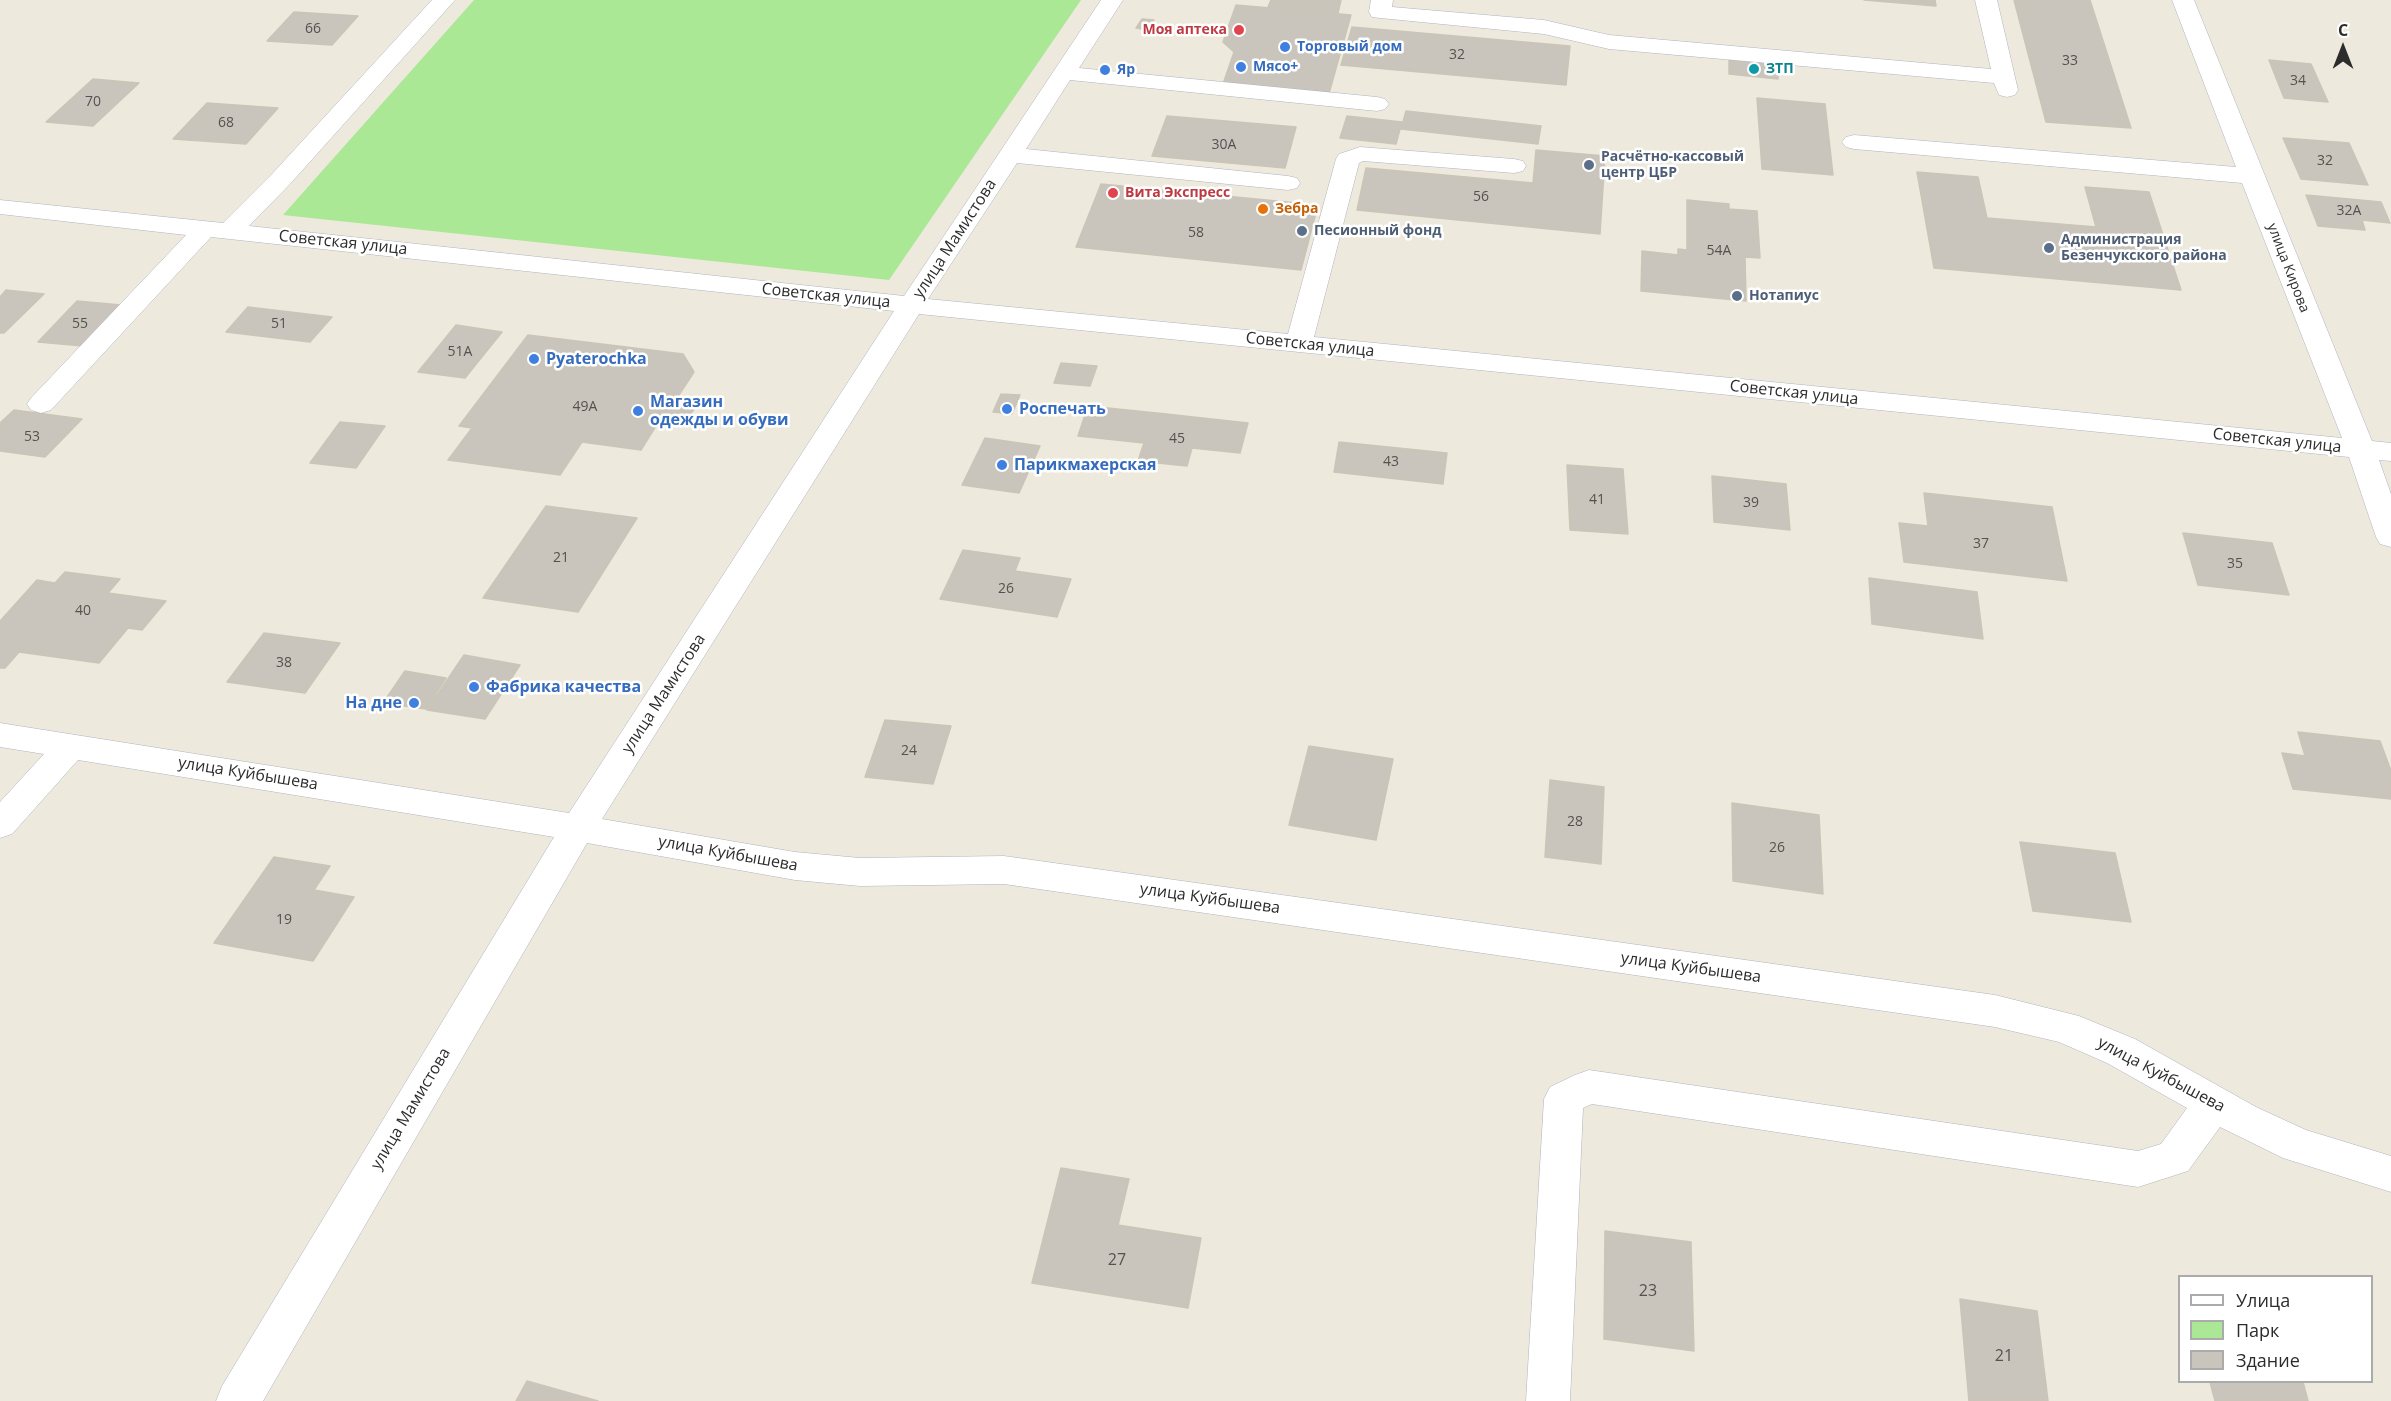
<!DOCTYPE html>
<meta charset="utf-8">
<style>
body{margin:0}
#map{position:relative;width:2391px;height:1401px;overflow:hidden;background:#eee9dd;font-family:"Open Sans",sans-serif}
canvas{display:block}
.legend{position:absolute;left:2178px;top:1275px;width:195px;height:108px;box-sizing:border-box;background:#fff;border:2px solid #ababab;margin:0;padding:8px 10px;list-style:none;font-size:18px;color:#2c2c2c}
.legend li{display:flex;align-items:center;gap:12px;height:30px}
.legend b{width:30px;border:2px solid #ababab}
.north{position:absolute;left:2313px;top:18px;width:60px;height:60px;-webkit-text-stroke:4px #fff;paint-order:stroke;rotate:0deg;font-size:16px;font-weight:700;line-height:24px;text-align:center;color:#2c2c2c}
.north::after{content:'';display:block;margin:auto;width:21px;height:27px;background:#2c2c2c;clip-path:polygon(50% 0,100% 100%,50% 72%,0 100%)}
</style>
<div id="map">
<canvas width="2391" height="1401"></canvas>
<ul class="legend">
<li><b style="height:8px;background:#fff"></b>Улица</li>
<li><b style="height:16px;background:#aae896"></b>Парк</li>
<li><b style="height:16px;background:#cac5bc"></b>Здание</li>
</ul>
<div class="north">С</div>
</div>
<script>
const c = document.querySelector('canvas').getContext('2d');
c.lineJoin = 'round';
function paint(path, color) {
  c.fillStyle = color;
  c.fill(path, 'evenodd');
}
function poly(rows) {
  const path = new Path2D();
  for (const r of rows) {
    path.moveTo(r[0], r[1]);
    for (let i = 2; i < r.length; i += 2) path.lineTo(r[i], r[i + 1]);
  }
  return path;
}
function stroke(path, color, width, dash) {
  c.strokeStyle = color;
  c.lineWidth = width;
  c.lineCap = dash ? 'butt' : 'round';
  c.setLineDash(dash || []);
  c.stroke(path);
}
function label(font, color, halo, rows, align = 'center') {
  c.font = font + ' "Open Sans",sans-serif';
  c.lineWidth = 5;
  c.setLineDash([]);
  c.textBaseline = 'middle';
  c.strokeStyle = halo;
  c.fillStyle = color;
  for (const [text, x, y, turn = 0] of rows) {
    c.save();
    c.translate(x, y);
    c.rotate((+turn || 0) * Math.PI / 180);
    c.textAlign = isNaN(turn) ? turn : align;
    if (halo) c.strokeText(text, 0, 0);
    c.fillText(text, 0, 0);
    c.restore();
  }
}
paint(poly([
 [474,0,1081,0,889,280,283,215]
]), '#aae896');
const building = poly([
 [1271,0,1341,0,1338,13,1268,7,1271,0],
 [1864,0,1935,0,1936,6,1864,0],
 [2014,0,2090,0,2131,128,2046,122,2014,0],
 [1236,5,1351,15,1328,97,1222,87,1234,52,1223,42,1236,5],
 [294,12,358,16,332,45,267,41,294,12],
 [1142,19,1154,20,1148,30,1136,28,1142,19],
 [1352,27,1570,46,1566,85,1341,65,1352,27],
 [1729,59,1778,63,1778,79,1729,74,1729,59],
 [2269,60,2311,64,2328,102,2284,98,2269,60],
 [93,79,139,83,93,126,46,122,93,79],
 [1757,98,1825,104,1833,175,1762,169,1757,98],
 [207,103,278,108,246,144,173,139,207,103],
 [1406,111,1541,126,1538,144,1401,129,1406,111],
 [1167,116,1296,127,1285,168,1152,156,1167,116],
 [1347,116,1402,122,1396,144,1340,138,1347,116],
 [2283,138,2349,143,2368,185,2301,179,2283,138],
 [1536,150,1605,156,1600,234,1357,210,1366,168,1533,183,1536,150],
 [1917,172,1978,177,1987,218,2096,227,2085,187,2149,192,2181,290,1934,268,1917,172],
 [1101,184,1318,205,1301,270,1076,247,1101,184],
 [2306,195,2381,202,2390,223,2362,220,2365,230,2318,226,2306,195],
 [1687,200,1729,204,1729,209,1757,211,1760,258,1745,257,1746,301,1641,291,1642,251,1678,255,1678,249,1687,250,1687,200],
 [6,290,44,294,4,333,0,333,0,297,6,290],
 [77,301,121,305,83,346,38,342,77,301],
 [248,307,332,317,310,342,226,332,248,307],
 [456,325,502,332,465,378,418,372,456,325],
 [528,335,683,354,694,372,677,398,699,401,689,417,664,413,641,450,582,442,560,475,448,460,472,428,459,426,528,335],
 [1061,363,1097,366,1090,386,1054,383,1061,363],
 [1001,394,1020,395,1012,414,993,412,1001,394],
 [1088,406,1166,414,1248,423,1240,453,1192,448,1187,466,1138,461,1144,443,1078,436,1088,406],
 [14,410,82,419,45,457,0,451,0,423,14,410],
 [340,422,385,426,356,468,310,463,340,422],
 [985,438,1040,446,1019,493,962,485,985,438],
 [1339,442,1447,453,1443,484,1334,472,1339,442],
 [1567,465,1623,469,1628,534,1570,530,1567,465],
 [1712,476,1786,484,1790,530,1714,522,1712,476],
 [1924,493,2052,507,2067,581,1904,562,1899,523,1928,526,1924,493],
 [546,506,637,518,578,612,483,598,546,506],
 [2183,533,2272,543,2289,595,2198,585,2183,533],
 [963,550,1020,558,1015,571,1071,579,1057,617,940,599,963,550],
 [65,572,120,579,108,593,166,601,142,630,128,628,99,663,19,652,5,668,0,668,0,621,37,580,55,583,65,572],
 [1869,578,1977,592,1983,639,1872,624,1869,578],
 [264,633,340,643,305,693,227,682,264,633],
 [464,655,520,665,485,719,427,710,464,655],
 [405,671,446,678,426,709,383,703,405,671],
 [885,720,951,726,933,784,865,777,885,720],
 [2298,732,2380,741,2391,771,2391,799,2293,789,2282,753,2305,756,2298,732],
 [1309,746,1393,759,1376,840,1289,825,1309,746],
 [1550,780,1604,787,1601,864,1545,857,1550,780],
 [1732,803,1819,815,1823,894,1733,881,1732,803],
 [2020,842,2115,853,2131,922,2033,911,2020,842],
 [274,857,330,866,314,890,354,897,313,961,214,943,274,857],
 [1061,1168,1129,1179,1118,1225,1201,1238,1188,1308,1032,1283,1061,1168],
 [1605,1231,1691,1242,1694,1351,1604,1339,1605,1231],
 [1960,1299,2037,1311,2048,1401,1969,1401,1960,1299],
 [527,1381,598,1401,516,1401,527,1381],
 [2210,1382,2303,1382,2308,1401,2215,1401,2210,1382]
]);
paint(building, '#cac5bc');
stroke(building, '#cac5b6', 1.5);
const minor = poly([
 [432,0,455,0,290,184,249,226,904,296,1101,0,1123,0,1079,68,1377,97,1385,99,1389,104,1385,109,1377,111,1070,80,1026,149,1288,176,1297,178,1300,183,1297,188,1288,190,1017,163,928,299,1288,334,1336,159,1339,154,1360,147,1514,159,1523,161,1526,166,1523,171,1514,173,1363,161,1359,163,1314,337,2342,438,2242,183,1854,149,1846,147,1842,142,1846,137,1854,135,2236,167,2172,0,2194,0,2372,441,2391,443,2391,461,2379,460,2391,494,2391,547,2380,544,2376,537,2349,457,919,314,602,819,795,852,860,858,1004,856,1995,995,2079,1016,2135,1039,2256,1107,2306,1130,2391,1156,2391,1192,2283,1158,2220,1127,2188,1171,2138,1187,1592,1104,1583,1108,1570,1401,1526,1401,1544,1099,1550,1087,1575,1075,1589,1070,2138,1151,2161,1144,2187,1108,2107,1063,2059,1042,1995,1027,1004,884,860,886,795,880,587,843,263,1401,216,1401,222,1386,554,837,78,760,12,834,0,838,0,802,44,754,0,747,0,723,569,813,894,311,211,237,51,410,41,413,31,410,27,404,31,398,186,235,0,214,0,200,223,223,272,174,432,0],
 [1371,0,1393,0,1392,7,1544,20,1609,35,1991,69,1975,0,1997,0,2018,90,2015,95,2007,97,1999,95,1994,83,1609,49,1544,34,1380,18,1372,17,1369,12,1371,0]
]);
stroke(minor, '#b1b2c0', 1);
paint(minor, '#fff');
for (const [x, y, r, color] of [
 [1239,30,6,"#e0444e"],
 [1285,47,6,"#3f7fe0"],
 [1241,67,6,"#3f7fe0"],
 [1754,69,6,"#0f9aa8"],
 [1105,70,6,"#3f7fe0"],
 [1589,165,6,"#5c6f8a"],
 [1113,193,6,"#e0444e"],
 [1263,209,6,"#e8710a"],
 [1302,231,6,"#5c6f8a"],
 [2049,248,6,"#5c6f8a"],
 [1737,296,6,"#5c6f8a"],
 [534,359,6,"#3f7fe0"],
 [1007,409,6,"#3f7fe0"],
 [638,411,6,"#3f7fe0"],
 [1002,465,6,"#3f7fe0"],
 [474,687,6,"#3f7fe0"],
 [414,703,6,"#3f7fe0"]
]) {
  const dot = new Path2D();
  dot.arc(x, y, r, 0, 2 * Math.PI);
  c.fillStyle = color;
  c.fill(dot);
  stroke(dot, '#fff', 2);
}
label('14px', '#545250', null, [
 ["66",313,29],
 ["32",1457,55],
 ["33",2070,61],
 ["34",2298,81],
 ["70",93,102],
 ["68",226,123],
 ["30А",1224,145],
 ["32",2325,161],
 ["56",1481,197],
 ["32А",2349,211],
 ["58",1196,233],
 ["54А",1719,251],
 ["55",80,324],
 ["51",279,324],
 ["51А",460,352],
 ["49А",585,407],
 ["53",32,437],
 ["45",1177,439],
 ["43",1391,462],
 ["41",1597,500],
 ["39",1751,503],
 ["37",1981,544],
 ["21",561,558],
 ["35",2235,564],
 ["26",1006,589],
 ["40",83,611],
 ["38",284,663],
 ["24",909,751],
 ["28",1575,822],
 ["26",1777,848],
 ["19",284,920]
]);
label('bold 14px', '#be3a42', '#fff', [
 ["Моя аптека",1227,30],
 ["Вита Экспресс",1125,193,"left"]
], 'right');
label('bold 14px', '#366cbe', '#fff', [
 ["Торговый дом",1297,47],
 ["Мясо+",1253,67],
 ["Яр",1117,70]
], 'left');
label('bold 14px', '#0d838f', '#fff', [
 ["ЗТП",1766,69]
], 'left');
label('bold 14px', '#4e5e75', '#fff', [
 ["Расчётно-кассовый",1601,157],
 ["центр ЦБР",1601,173],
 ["Песионный фонд",1314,231],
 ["Администрация",2061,240],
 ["Безенчукского района",2061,256],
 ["Нотапиус",1749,296]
], 'left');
label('bold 14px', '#c56008', '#fff', [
 ["Зебра",1275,209]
], 'left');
label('14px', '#2c2c2c', '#fff', [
 ["улица Кирова",2288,268,69]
]);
label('16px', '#2c2c2c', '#fff', [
 ["улица Мамистова",955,239,-57],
 ["Советская улица",343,243,6],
 ["Советская улица",826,296,6],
 ["Советская улица",1310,345,6],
 ["Советская улица",1794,393,6],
 ["Советская улица",2277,441,6],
 ["улица Мамистова",664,694,-57],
 ["улица Куйбышева",248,774,9],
 ["улица Куйбышева",728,854,10],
 ["улица Куйбышева",1210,899,8],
 ["улица Куйбышева",1691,968,8],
 ["улица Куйбышева",2161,1075,28],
 ["улица Мамистова",411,1109,-59]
]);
label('bold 16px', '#366cbe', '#fff', [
 ["Pyaterochka",546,359],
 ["Магазин",650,402],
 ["одежды и обуви",650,420],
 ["Роспечать",1019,409],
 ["Парикмахерская",1014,465],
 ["Фабрика качества",486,687],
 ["На дне",402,703,"right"]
], 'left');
label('16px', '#545250', null, [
 ["27",1117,1260],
 ["23",1648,1291],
 ["21",2004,1356]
]);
</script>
